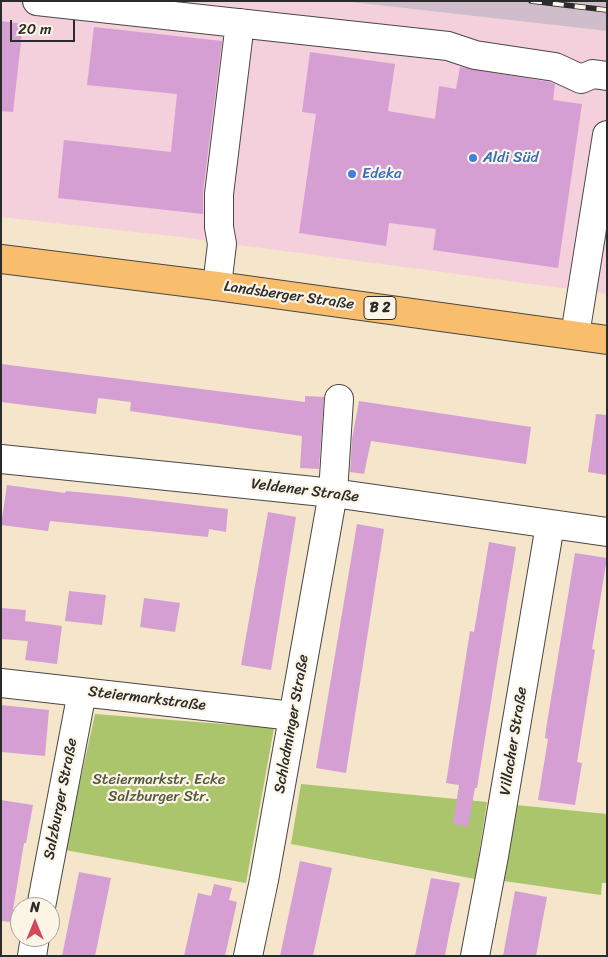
<!DOCTYPE html>
<meta charset="utf-8">
<style>
body{margin:0}
#map{position:relative;width:608px;height:957px;overflow:hidden;background:#f5e5ca;font-family:Sriracha,sans-serif}
canvas{display:block}
.frame{position:absolute;inset:0;border:2px solid #2b2b2b;pointer-events:none}
.north{position:absolute;left:10px;top:897px;width:50px;height:50px;box-sizing:border-box;background:#fcf5e5;border:1px solid #a8a49b;border-radius:50%;rotate:0deg;font-size:14px;font-weight:700;line-height:20px;text-align:center;color:#2b2b2b}
.north::after{content:'';display:block;margin:auto;width:18px;height:22px;background:#d1495b;clip-path:polygon(50% 0,100% 100%,50% 72%,0 100%)}
.scale{position:absolute;left:10px;top:20px;width:65px;height:22px;box-sizing:border-box;border:2px solid #2b2b2b;border-top:0;padding-left:6px;font-size:15px;line-height:18px;white-space:nowrap;color:#2b2b2b;-webkit-text-stroke:4px #fcf5e5;paint-order:stroke}
</style>
<div id="map">
<canvas width="608" height="957"></canvas>
<div class="frame"></div>
<div class="north">N</div>
<div class="scale">20 m</div>
</div>
<script>
const c = document.querySelector('canvas').getContext('2d');
c.lineJoin = 'round';
function paint(path, color) {
  c.fillStyle = color;
  c.fill(path, 'evenodd');
}
function poly(rows) {
  const path = new Path2D();
  for (const r of rows) {
    path.moveTo(r[0], r[1]);
    for (let i = 2; i < r.length; i += 2) path.lineTo(r[i], r[i + 1]);
  }
  return path;
}
function stroke(path, color, width, dash) {
  c.strokeStyle = color;
  c.lineWidth = width;
  c.lineCap = dash ? 'butt' : 'round';
  c.setLineDash(dash || []);
  c.stroke(path);
}
function label(font, color, halo, rows, align = 'center') {
  c.font = font + ' Sriracha,sans-serif';
  c.lineWidth = 4.5;
  c.setLineDash([]);
  c.textBaseline = 'middle';
  c.strokeStyle = halo;
  c.fillStyle = color;
  for (const [text, x, y, turn = 0] of rows) {
    c.save();
    c.translate(x, y);
    c.rotate((+turn || 0) * Math.PI / 180);
    c.textAlign = isNaN(turn) ? turn : align;
    if (halo) c.strokeText(text, 0, 0);
    c.fillText(text, 0, 0);
    c.restore();
  }
}
paint(poly([
 [1,1,342,1,607,31,607,294,180,237,1,217]
]), '#f4cfdc');
paint(poly([
 [342,1,607,1,607,31]
]), '#d0bdcc');
paint(poly([
 [95,714,274,728,246,883,65,850],
 [301,784,487,802,475,879,291,844],
 [516,805,607,814,607,883,602,883,601,895,504,881]
]), '#aac56b');
paint(poly([
 [1,21,23,24,13,112,1,111],
 [94,27,222,41,203,192,203,214,58,198,64,140,171,152,177,94,87,85],
 [310,52,395,64,388,111,435,119,439,86,456,89,460,67,550,82,555,84,553,100,582,104,558,268,433,250,436,229,389,223,386,246,299,233,316,114,302,112],
 [1,364,305,402,305,396,324,397,319,469,300,468,302,436,130,411,131,402,98,398,96,414,1,402],
 [359,401,531,427,526,464,371,441,364,474,350,472,352,439],
 [596,414,607,415,607,475,588,472],
 [7,485,65,493,66,491,119,496,228,509,226,532,209,529,208,537,50,521,48,531,1,525],
 [268,512,296,517,271,670,241,665],
 [357,524,384,529,346,773,316,768],
 [489,542,516,547,477,788,475,788,468,827,453,824,459,785,446,783,470,631,474,632],
 [575,553,607,558,592,649,595,650,577,762,582,763,575,805,538,800,548,739,545,738,546,729],
 [69,591,106,595,102,625,65,621],
 [144,598,180,603,175,632,140,627],
 [1,608,26,610,25,621,62,626,57,664,25,660,28,641,1,639],
 [1,705,49,710,45,756,1,752],
 [1,800,33,805,26,843,24,843,11,922,1,921],
 [300,861,332,868,313,956,280,956],
 [79,872,111,878,95,956,62,956],
 [431,878,460,883,449,934,445,956,415,956],
 [214,884,232,888,229,900,237,902,225,956,184,956,198,893,211,896],
 [515,891,547,897,536,956,503,956]
]), '#d59fd4');
const minor = poly([
 [37,1,448,46,475,55,555,67,581,79,593,74,607,76],
 [217,286,222,244,219,227,219,194,240,23],
 [575,335,607,135],
 [1,459,333,493,607,532],
 [1,683,293,716],
 [41,907,82,692],
 [32,956,35,937],
 [248,956,264,880,333,493,339,399],
 [475,956,494,856,550,525]
]);
const major = poly([
 [1,259,217,286,607,340]
]);
stroke(minor, '#494743', 30);
stroke(major, '#494743', 30);
stroke(minor, '#fff', 28);
stroke(major, '#f9be6d', 28);
const rail = poly([
 [531,1,607,10]
]);
stroke(rail, '#2b2b2b', 5.5);
stroke(rail, '#fcf5e5', 4, [11]);
for (const [x, y, r, color] of [
 [473,158,5,"#3f7fe0"],
 [352,174,5,"#3f7fe0"]
]) {
  const dot = new Path2D();
  dot.arc(x, y, r, 0, 2 * Math.PI);
  c.fillStyle = color;
  c.fill(dot);
  stroke(dot, '#fcf5e5', 2);
}
for (const [x, y, w] of [
 [380,308,32]
]) {
  const box = new Path2D();
  box.roundRect(x - w / 2, y - 11.5, w, 23, 4);
  c.fillStyle = '#fcf5e5';
  c.fill(box);
  stroke(box, '#2b2b2b', 1);
}
label('bold 14px', '#2b2b2b', null, [
 ["B 2",380,308]
]);
label('15px', '#366cbe', '#fcf5e5', [
 ["Aldi Süd",483,158],
 ["Edeka",362,174]
], 'left');
label('15px', '#2b2b2b', '#fcf5e5', [
 ["Landsberger Straße",289,296,8],
 ["Veldener Straße",305,491,7],
 ["Steiermarkstraße",147,699,7],
 ["Schladminger Straße",292,724,-80],
 ["Villacher Straße",514,741,-81],
 ["Salzburger Straße",61,799,-79]
]);
label('15px', '#51593e', '#fcf5e5', [
 ["Steiermarkstr. Ecke",159,780],
 ["Salzburger Str.",159,797]
]);
</script>
